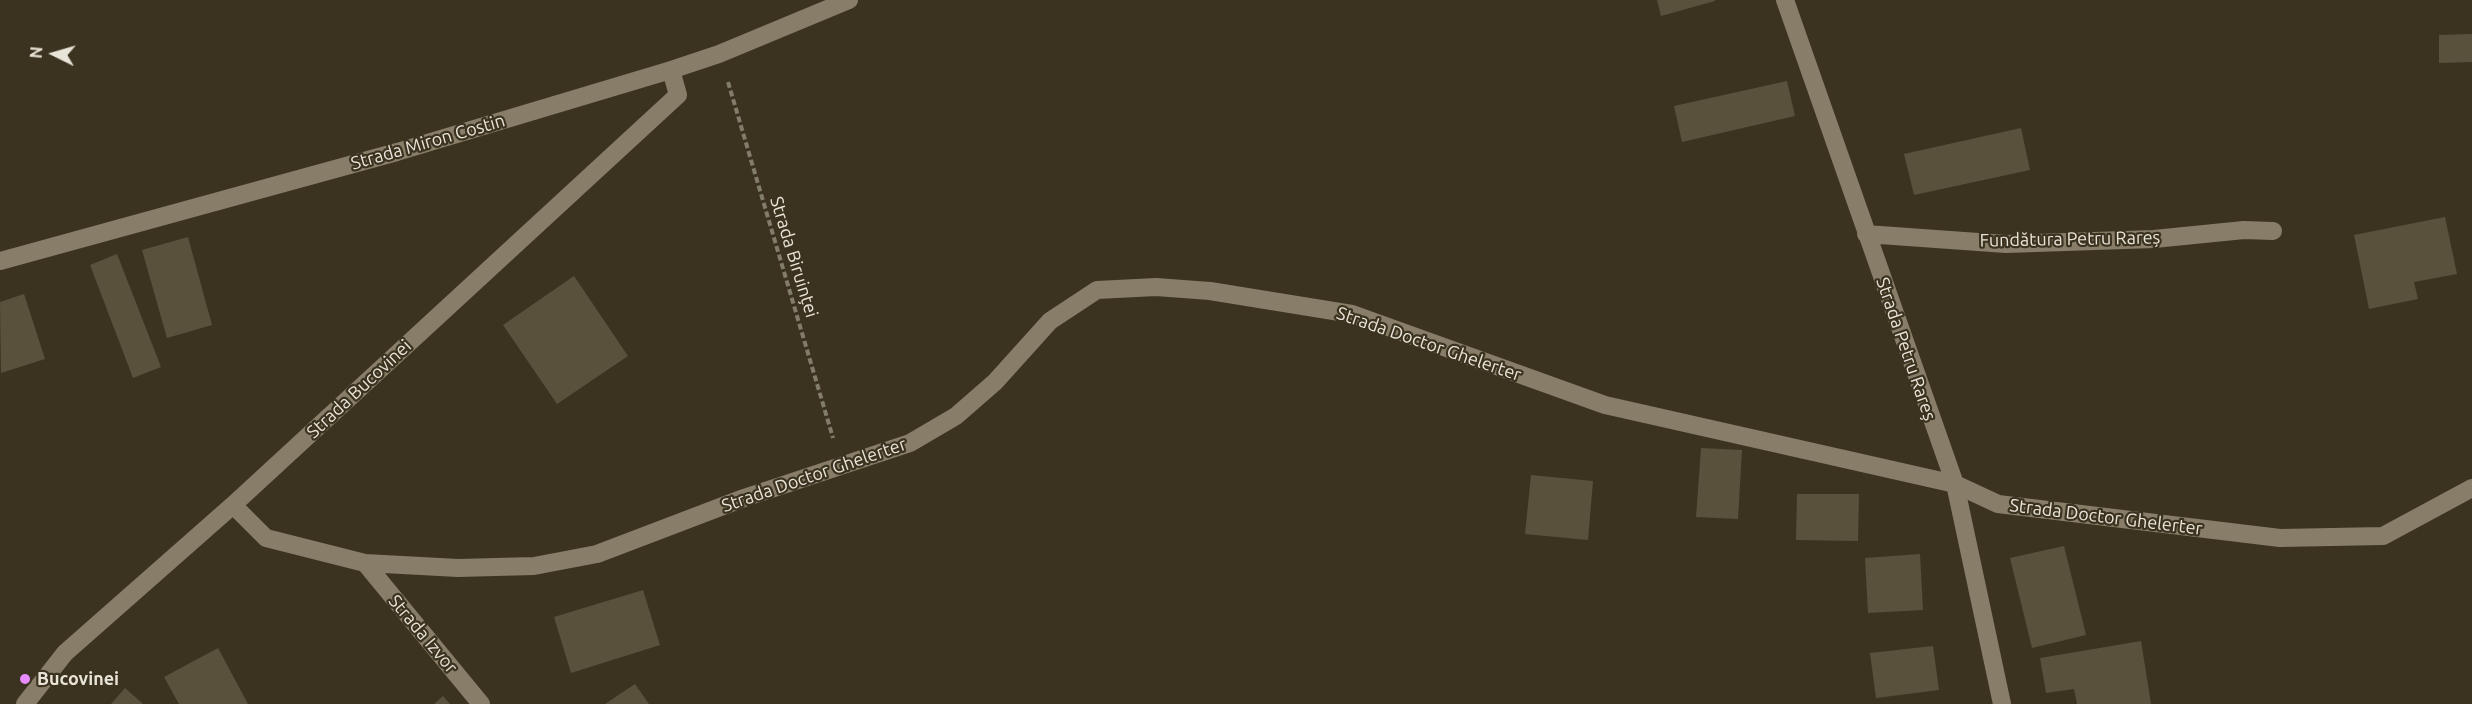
<!DOCTYPE html>
<meta charset="utf-8">
<style>
body{margin:0}
#map{position:relative;width:2472px;height:704px;overflow:hidden;background:#3b3320;font-family:Ubuntu,sans-serif}
canvas{display:block}
.north{position:absolute;left:24px;top:24px;width:60px;height:60px;-webkit-text-stroke:4px #3b3320;paint-order:stroke;rotate:275deg;font-size:16px;font-weight:700;line-height:24px;text-align:center;color:#e9e4d8}
.north::after{content:'';display:block;margin:auto;width:21px;height:27px;background:#e9e4d8;clip-path:polygon(50% 0,100% 100%,50% 72%,0 100%)}
</style>
<div id="map">
<canvas width="2472" height="704"></canvas>
<div class="north">N</div>
</div>
<script>
const c = document.querySelector('canvas').getContext('2d');
c.lineJoin = 'round';
function paint(path, color) {
  c.fillStyle = color;
  c.fill(path, 'evenodd');
}
function poly(rows) {
  const path = new Path2D();
  for (const r of rows) {
    path.moveTo(r[0], r[1]);
    for (let i = 2; i < r.length; i += 2) path.lineTo(r[i], r[i + 1]);
  }
  return path;
}
function stroke(path, color, width, dash) {
  c.strokeStyle = color;
  c.lineWidth = width;
  c.lineCap = dash ? 'butt' : 'round';
  c.setLineDash(dash || []);
  c.stroke(path);
}
function label(font, color, halo, rows, align = 'center') {
  c.font = font + ' Ubuntu,sans-serif';
  c.lineWidth = 4.5;
  c.setLineDash([]);
  c.textBaseline = 'middle';
  c.strokeStyle = halo;
  c.fillStyle = color;
  for (const [text, x, y, turn = 0] of rows) {
    c.save();
    c.translate(x, y);
    c.rotate((+turn || 0) * Math.PI / 180);
    c.textAlign = isNaN(turn) ? turn : align;
    if (halo) c.strokeText(text, 0, 0);
    c.fillText(text, 0, 0);
    c.restore();
  }
}
paint(poly([
 [1657,0,1715,0,1715,1,1661,16],
 [2472,34,2472,62,2439,63,2439,35],
 [1787,81,1795,116,1682,142,1674,106],
 [2021,128,2030,170,1914,195,1904,154],
 [2445,217,2457,274,2414,282,2418,299,2369,309,2354,235],
 [188,237,212,325,167,338,142,250],
 [117,254,161,367,133,378,90,265],
 [574,276,628,356,557,404,503,325],
 [24,294,45,359,1,373,0,302],
 [1701,448,1742,450,1738,519,1696,517],
 [1531,475,1593,481,1588,540,1525,534],
 [1797,494,1859,494,1858,541,1796,540],
 [2064,546,2086,635,2032,648,2010,558],
 [1920,554,1923,610,1868,613,1865,558],
 [643,590,660,645,571,673,554,617],
 [2141,641,2151,704,2077,704,2074,689,2046,693,2040,658],
 [1933,646,1939,690,1876,698,1870,653],
 [218,648,248,704,179,704,164,677],
 [635,684,649,704,605,704],
 [125,688,143,704,111,704],
 [443,696,450,704,434,704]
]), '#5a513d');
stroke(poly([
 [728,82,833,438]
]), '#827c6b', 4, [6, 3]);
stroke(poly([
 [1785,0,1955,484,2002,704],
 [1866,234,2006,244,2154,239,2244,230,2273,231],
 [0,261,397,152,671,70,719,54,849,0],
 [233,505,266,538,365,563,458,568,534,566,597,554,744,498,910,443,956,416,995,382,1050,321,1097,290,1156,287,1210,291,1352,314,1605,405,1955,484,1998,504,2280,538,2383,536,2472,488],
 [365,563,481,704],
 [25,704,65,653,233,505,678,95,671,70]
]), '#877d68', 18);
for (const [x, y, r, color] of [
 [25,679,6,"#e98dfe"]
]) {
  const dot = new Path2D();
  dot.arc(x, y, r, 0, 2 * Math.PI);
  c.fillStyle = color;
  c.fill(dot);
  stroke(dot, '#3b3320', 2);
}
label('18px', '#e9e4d8', '#3b3320', [
 ["Strada Miron Costin",428,142,-16],
 ["Fundătura Petru Rareș",2070,239,-1],
 ["Strada Biruinței",794,257,73],
 ["Strada Doctor Ghelerter",1429,344,19],
 ["Strada Petru Rareș",1906,349,71],
 ["Strada Bucovinei",359,389,-43],
 ["Strada Doctor Ghelerter",814,475,-19],
 ["Strada Doctor Ghelerter",2106,517,7],
 ["Strada Izvor",423,634,50]
]);
label('bold 18px', '#e9e4d8', '#3b3320', [
 ["Bucovinei",37,679]
], 'left');
</script>
